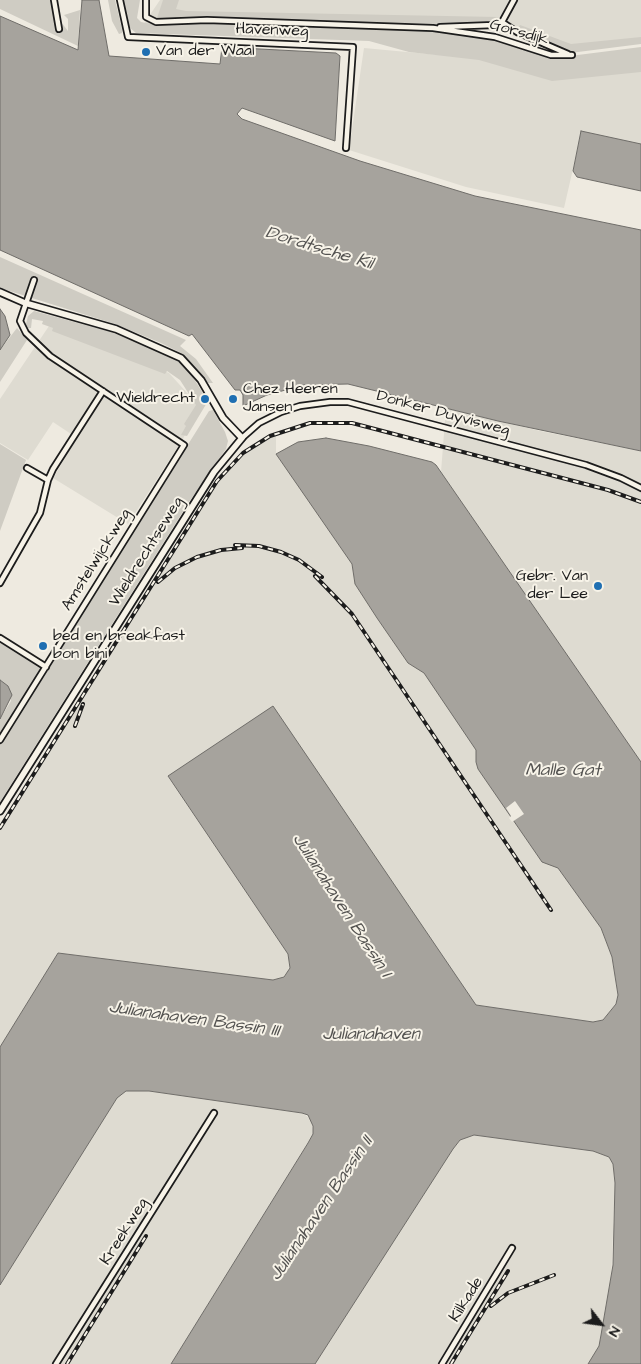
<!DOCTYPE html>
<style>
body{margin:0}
#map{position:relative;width:641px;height:1364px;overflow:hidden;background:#eeeae0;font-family:"Architects Daughter",sans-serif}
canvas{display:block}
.north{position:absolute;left:576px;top:1299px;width:50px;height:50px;-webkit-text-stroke:4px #f7f3e8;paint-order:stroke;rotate:120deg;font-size:14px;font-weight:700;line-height:20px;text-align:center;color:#1c1c1c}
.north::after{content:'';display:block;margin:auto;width:18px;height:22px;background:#1c1c1c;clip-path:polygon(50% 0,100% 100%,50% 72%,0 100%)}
</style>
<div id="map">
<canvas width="641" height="1364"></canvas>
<div class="north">N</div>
</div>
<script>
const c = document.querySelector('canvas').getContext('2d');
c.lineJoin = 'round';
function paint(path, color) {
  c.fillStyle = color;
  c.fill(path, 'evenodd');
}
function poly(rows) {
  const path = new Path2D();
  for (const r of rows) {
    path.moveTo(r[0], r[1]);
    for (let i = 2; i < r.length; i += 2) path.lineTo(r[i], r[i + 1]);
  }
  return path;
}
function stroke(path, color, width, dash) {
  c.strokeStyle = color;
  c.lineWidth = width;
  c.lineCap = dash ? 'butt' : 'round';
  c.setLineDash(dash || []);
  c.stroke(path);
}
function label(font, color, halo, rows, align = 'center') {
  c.font = font + ' "Architects Daughter",sans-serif';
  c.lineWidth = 4;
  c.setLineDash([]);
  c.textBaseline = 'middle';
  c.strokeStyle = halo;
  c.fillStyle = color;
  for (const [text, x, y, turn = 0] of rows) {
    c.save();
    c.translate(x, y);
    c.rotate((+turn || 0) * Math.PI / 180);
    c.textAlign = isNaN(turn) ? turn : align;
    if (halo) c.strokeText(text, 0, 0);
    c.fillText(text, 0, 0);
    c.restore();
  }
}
paint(poly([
 [160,0,641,0,641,38,574,49,477,28,139,31],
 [364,48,504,61,641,68,641,147,581,134,564,208,466,187,349,150],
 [49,326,169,373,198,405,183,439,128,524,53,478,77,438,53,422,28,460,0,443,0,399],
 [446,408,540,431,641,451,641,762,441,472],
 [276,433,276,454,352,564,355,584,377,618,408,663,421,670,429,679,476,750,476,762,478,769,537,855,558,868,601,928,612,957,618,995,616,1004,603,1020,593,1022,476,1005,273,707,168,777,288,954,290,961,288,972,280,979,273,980,58,953,0,1047,0,828,211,490,239,457],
 [133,1090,149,1091,302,1113,311,1119,313,1134,171,1364,0,1364,0,1285,117,1098,122,1092],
 [474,1135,593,1151,609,1157,613,1164,615,1183,611,1281,599,1346,588,1364,315,1364,453,1149,460,1140]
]), '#dedbd1');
paint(poly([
 [0,0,51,0,54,13,68,31,68,19,64,15,80,10,78,46,0,9],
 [108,0,115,0,122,29,122,33,119,34,112,21],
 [123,0,140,0,137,18,141,22,151,24,229,23,427,28,497,40,554,58,641,47,641,72,552,81,479,60,409,52,369,41,136,33,129,27],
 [163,0,179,0,176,9,186,11,498,17,496,20,487,22,438,24,157,18],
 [520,25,571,44,641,37,641,44,570,53,517,30],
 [0,257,186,340,180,346,196,359,213,383,208,383,183,354,161,343,115,324,0,288],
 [34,311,111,332,169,355,187,368,208,401,187,436,181,435,186,426,184,424,196,405,180,380,167,371,165,374,52,331,53,328,42,324,43,321,32,319,31,328,28,328,26,324,28,316],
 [17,328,27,340,0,382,0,350],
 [213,410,225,432,228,441,226,449,189,502,0,802,0,744,209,411],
 [0,444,26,460,0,531],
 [0,642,40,667,41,670,0,735,0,719,11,701,8,686,0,680]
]), '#cfccc3');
const water = poly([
 [82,0,99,0,109,56,220,64,222,47,336,53,340,56,335,141,242,108,237,114,242,119,360,161,475,196,641,230,641,451,498,421,348,384,304,385,267,395,243,406,243,395,240,390,235,390,192,334,189,336,0,250,0,16,78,50,82,0],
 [581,131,641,144,641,191,577,177,573,171,581,131],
 [0,309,5,316,10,335,0,350,0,309],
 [326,438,369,446,432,462,436,465,641,762,641,1364,588,1364,599,1346,601,1335,613,1265,615,1183,613,1164,609,1157,593,1151,474,1135,460,1140,453,1149,315,1364,171,1364,308,1143,313,1134,313,1126,308,1115,302,1113,149,1091,126,1091,117,1098,0,1285,0,1047,58,953,273,980,284,977,290,968,288,954,168,776,273,706,476,1005,593,1022,603,1020,616,1004,618,995,612,957,601,928,558,868,542,862,478,769,476,762,476,750,424,673,408,663,377,618,355,584,352,564,276,454,298,442,326,438],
 [0,680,8,686,12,695,0,719,0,680]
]);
paint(water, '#a6a39d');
stroke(water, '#6f6d69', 1);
paint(poly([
 [515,801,524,814,512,822,509,818,511,816,506,808]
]), '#eeeae0');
const minor = poly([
 [54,0,59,29],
 [120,0,128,37,353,47,346,148],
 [146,0,146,17,156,22,207,20,433,28,495,37,551,55,572,55],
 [502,22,514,0],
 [440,27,494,25,502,22,517,32,568,54],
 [242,438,259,423,281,412,300,406,330,402,348,402,586,465,621,478,641,488],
 [27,468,48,480],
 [0,583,40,513,48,480,53,469,103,391],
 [0,638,46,667],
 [0,740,184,445,50,356,26,333,20,321,34,280],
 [56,1364,214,1113],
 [442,1364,512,1248]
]);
const tertiary = poly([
 [0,292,25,303,116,329,181,358,201,380,223,418,242,438,214,472,0,811]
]);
stroke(minor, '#1c1c1c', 8);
stroke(tertiary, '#1c1c1c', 9);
stroke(minor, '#f7f3e8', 4.5);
stroke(tertiary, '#f7f3e8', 5.5);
const rail = poly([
 [235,545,259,546,281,552,299,560,322,577],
 [315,576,352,614,551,910],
 [158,582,175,568,197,557,221,550,242,548],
 [75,726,83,704],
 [0,828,217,481,243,453,270,436,310,423,352,423,608,490,641,502],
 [491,1306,508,1293,554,1275],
 [67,1364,146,1236],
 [451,1364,508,1271]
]);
stroke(rail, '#1c1c1c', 4);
stroke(rail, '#f7f3e8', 2, [5.5]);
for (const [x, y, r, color] of [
 [146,52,5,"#1f6fb2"],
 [205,399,5,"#1f6fb2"],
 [233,399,5,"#1f6fb2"],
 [598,586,5,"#1f6fb2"],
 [43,646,5,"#1f6fb2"]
]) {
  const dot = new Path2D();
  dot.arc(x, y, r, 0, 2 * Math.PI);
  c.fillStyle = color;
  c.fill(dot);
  stroke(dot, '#f7f3e8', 2);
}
label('16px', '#1c1c1c', '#f7f3e8', [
 ["Havenweg",272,31,2],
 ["Gorsdijk",519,33,16],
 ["Donker Duyvisweg",443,414,15],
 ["Wieldrechtseweg",147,552,-58],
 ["Amstelwijckweg",97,560,-58],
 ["Kreekweg",125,1232,-58],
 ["Kilkade",467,1300,-58]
]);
label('16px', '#1c1c1c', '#f7f3e8', [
 ["Van der Waal",156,52],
 ["Chez Heeren",243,390],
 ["Jansen",243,408],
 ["Wieldrecht",195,399,"right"],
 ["Gebr. Van",588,577,"right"],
 ["der Lee",588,595,"right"],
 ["bed en breakfast",53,637],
 ["bon bini",53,655]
], 'left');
label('italic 18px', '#535250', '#f7f3e8', [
 ["Dordtsche Kil",319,249,17],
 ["Malle Gat",563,771],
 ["Julianahaven Bassin I",341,906,57],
 ["Julianahaven Bassin III",194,1020,8],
 ["Julianahaven",371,1035],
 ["Julianahaven Bassin II",322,1209,-56]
]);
</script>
